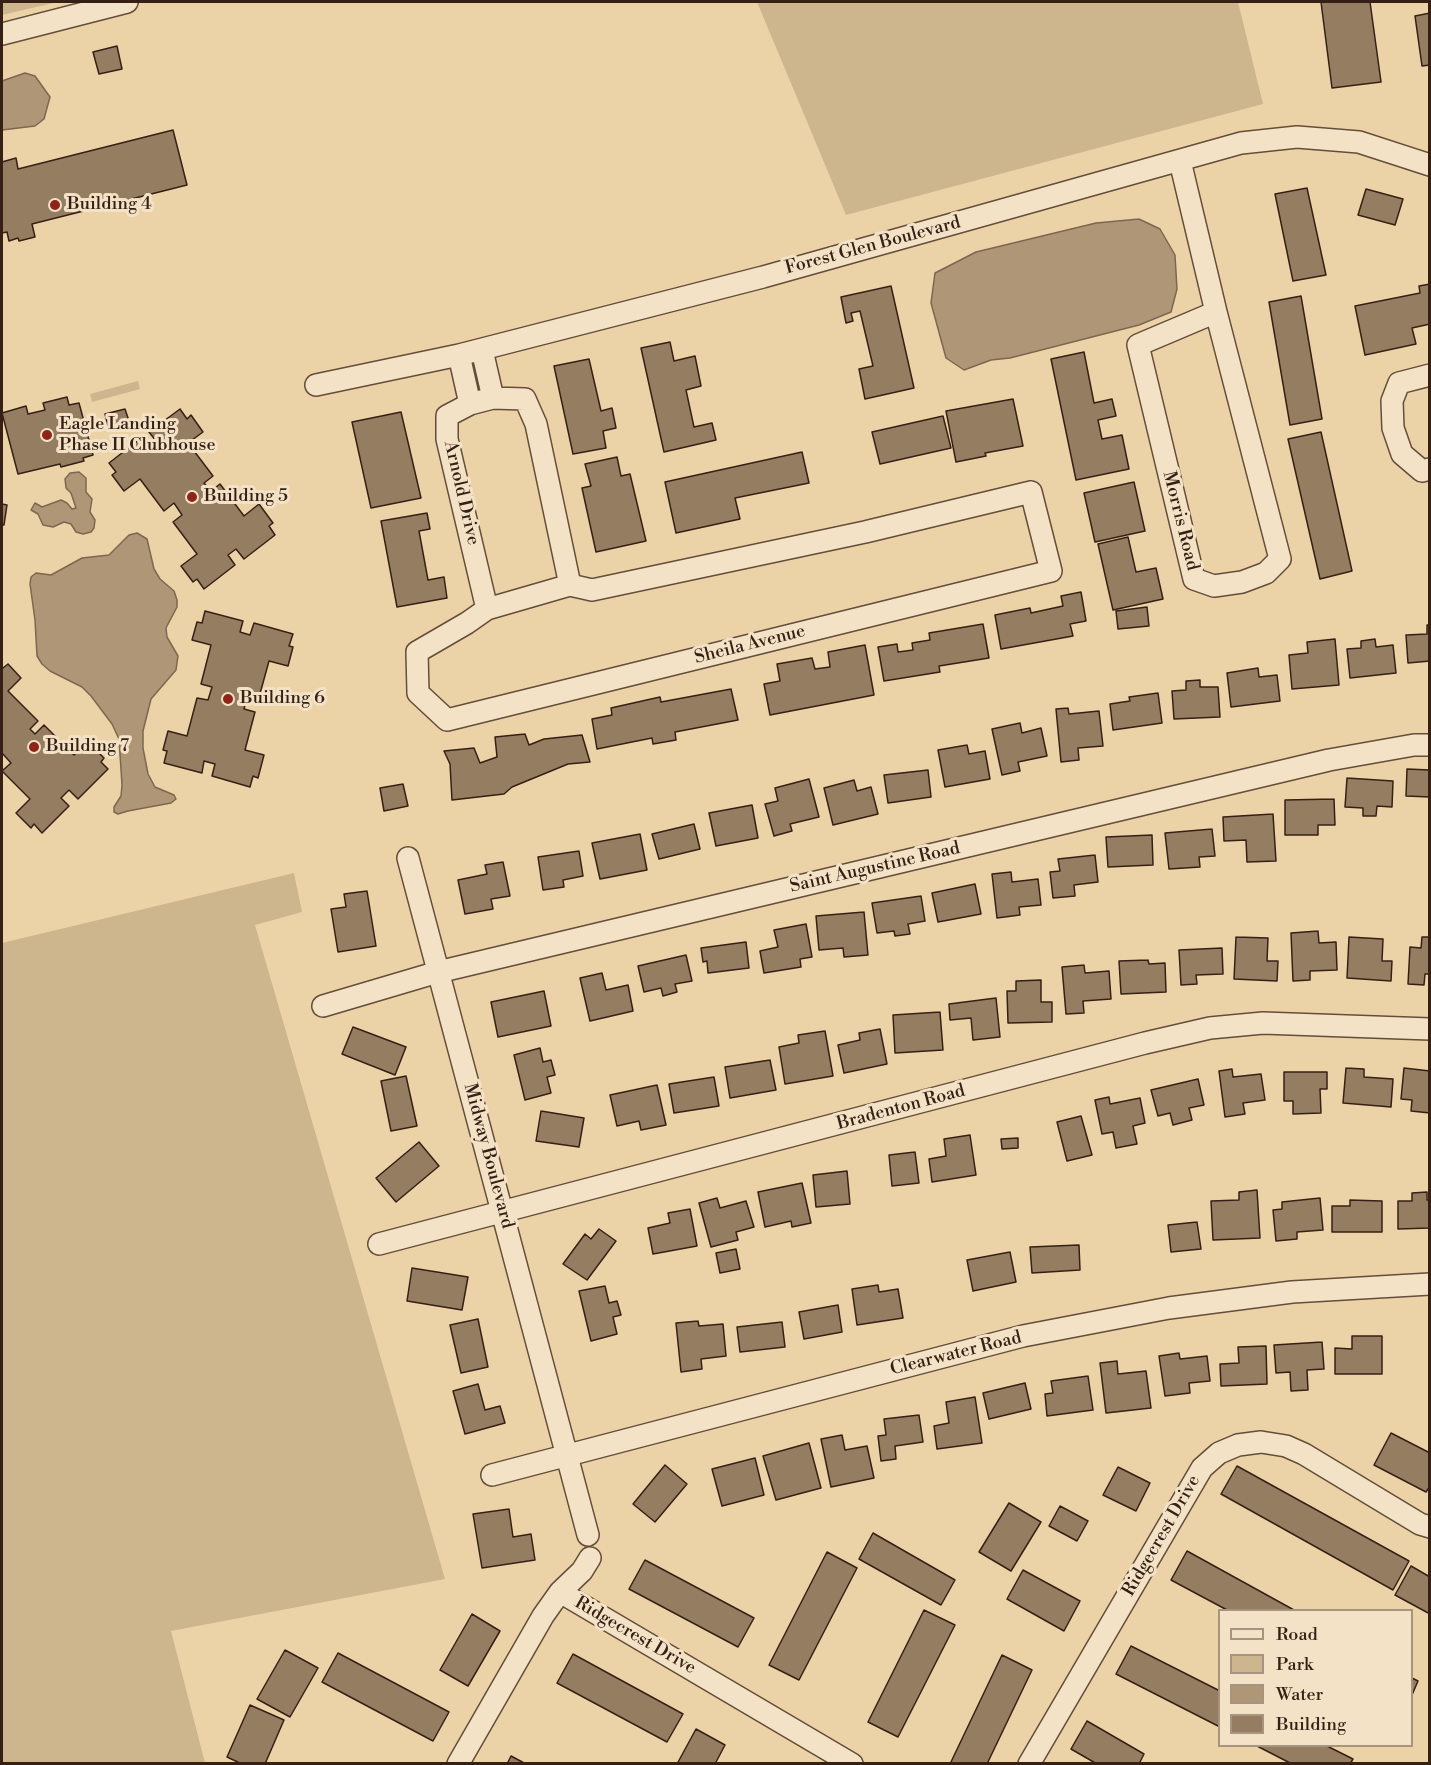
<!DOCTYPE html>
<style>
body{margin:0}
#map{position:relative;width:1431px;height:1765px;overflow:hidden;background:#ecd3a7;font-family:"Libre Bodoni",serif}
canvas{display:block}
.frame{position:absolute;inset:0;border:3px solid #362016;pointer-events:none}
.legend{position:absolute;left:1218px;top:1609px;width:195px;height:138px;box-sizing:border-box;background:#f3e2c6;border:2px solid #a79480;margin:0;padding:8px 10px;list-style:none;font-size:18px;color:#362016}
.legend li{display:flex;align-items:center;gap:12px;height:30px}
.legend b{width:30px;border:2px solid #a79480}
</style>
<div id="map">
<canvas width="1431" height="1765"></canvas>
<div class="frame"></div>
<ul class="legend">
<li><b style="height:8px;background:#f3e2c6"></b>Road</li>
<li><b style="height:16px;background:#cdb58e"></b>Park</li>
<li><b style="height:16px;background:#ae9676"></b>Water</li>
<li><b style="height:16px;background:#957d61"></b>Building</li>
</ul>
</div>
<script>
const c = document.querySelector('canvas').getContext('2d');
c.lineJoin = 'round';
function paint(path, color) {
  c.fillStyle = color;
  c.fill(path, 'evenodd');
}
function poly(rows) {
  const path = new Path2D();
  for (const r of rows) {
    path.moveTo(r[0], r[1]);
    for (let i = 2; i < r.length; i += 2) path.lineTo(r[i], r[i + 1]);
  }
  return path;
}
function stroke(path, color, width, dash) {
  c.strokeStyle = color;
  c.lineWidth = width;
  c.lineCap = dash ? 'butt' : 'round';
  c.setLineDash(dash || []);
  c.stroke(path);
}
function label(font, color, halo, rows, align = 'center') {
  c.font = font + ' "Libre Bodoni",serif';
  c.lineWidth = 6;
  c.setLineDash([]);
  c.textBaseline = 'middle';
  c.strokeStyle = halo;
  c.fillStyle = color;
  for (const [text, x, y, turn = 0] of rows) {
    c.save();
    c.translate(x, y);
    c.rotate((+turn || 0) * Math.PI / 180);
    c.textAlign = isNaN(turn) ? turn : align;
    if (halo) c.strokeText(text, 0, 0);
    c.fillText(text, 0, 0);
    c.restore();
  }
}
paint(poly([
 [2,2,58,2,2,15],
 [757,2,1238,2,1263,104,846,215],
 [138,381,140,389,92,402,90,394],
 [294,873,302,912,255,925,445,1579,171,1631,205,1763,2,1763,2,943]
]), '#cdb58e');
const water = poly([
 [25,73,35,76,50,97,44,119,35,126,2,130,2,81,25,73],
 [1139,219,1160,229,1175,255,1177,289,1171,312,1139,325,1010,358,991,360,964,370,946,358,931,303,935,273,976,252,1096,223,1139,219],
 [79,472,86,478,86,492,92,499,90,512,95,520,94,528,91,532,83,534,76,532,71,524,64,522,53,527,43,525,38,514,31,510,35,503,42,507,61,500,67,503,72,509,76,508,71,493,66,488,65,479,70,473,79,472],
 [137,533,147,539,154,569,160,579,174,591,177,600,177,607,166,628,167,637,178,656,176,670,151,699,143,731,143,748,148,774,155,787,174,795,176,799,171,803,128,811,118,814,114,812,114,807,121,796,122,785,119,739,112,724,91,696,82,687,50,671,42,664,37,656,35,620,30,584,31,577,36,573,51,575,82,558,109,555,129,535,137,533]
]);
paint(water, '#ae9676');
stroke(water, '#7e6750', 1.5);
const building = poly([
 [1321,2,1370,2,1381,82,1332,88,1321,2],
 [1430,13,1430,65,1422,66,1415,16,1430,13],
 [117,46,122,69,99,74,93,52,117,46],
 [173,130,187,185,32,224,35,237,19,241,18,238,9,241,7,232,2,233,2,162,16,158,18,169,173,130],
 [1307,188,1326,275,1293,281,1275,194,1307,188],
 [1366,189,1403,199,1395,225,1358,215,1366,189],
 [1430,284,1430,324,1412,328,1416,344,1365,355,1355,306,1420,293,1419,286,1430,284],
 [891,286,914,388,865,399,859,369,873,366,860,311,851,313,853,321,846,323,841,297,891,286],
 [1301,296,1322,419,1290,425,1269,302,1301,296],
 [670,342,674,361,695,356,701,386,686,390,694,427,712,423,716,440,664,452,641,348,670,342],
 [1084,352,1094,403,1112,399,1116,416,1098,420,1102,439,1122,435,1129,469,1076,480,1051,359,1084,352],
 [589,359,601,411,612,408,616,428,603,431,606,448,573,454,554,366,589,359],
 [67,397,69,405,79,403,93,455,83,458,84,461,61,467,60,464,18,474,2,413,26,406,28,414,45,410,43,403,67,397],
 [1013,399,1023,446,985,453,986,456,956,462,946,411,1013,399],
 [125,409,129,421,108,426,105,414,125,409],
 [180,409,187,419,191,415,203,432,188,443,213,476,204,483,211,491,220,484,244,516,259,504,273,523,269,526,275,535,244,559,236,549,228,555,235,565,204,589,197,579,193,582,181,566,197,554,173,522,182,515,174,503,164,511,140,479,124,491,112,475,116,472,109,463,140,439,147,449,156,441,149,432,180,409],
 [401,412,421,498,371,508,352,422,401,412],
 [943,416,951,448,880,464,872,432,943,416],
 [1321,432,1352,571,1320,579,1288,439,1321,432],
 [802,452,809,483,735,498,740,519,676,533,665,482,802,452],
 [617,457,621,476,630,474,646,541,596,552,582,488,591,486,585,464,617,457],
 [1134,482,1145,531,1095,542,1084,493,1134,482],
 [2,504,7,505,4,525,2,525,2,504],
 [427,513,430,529,419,531,428,580,444,577,447,598,397,607,381,521,427,513],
 [1128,537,1136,572,1156,568,1163,599,1113,610,1098,544,1128,537],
 [1081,592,1086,621,1070,624,1073,636,1001,649,995,615,1030,608,1031,613,1063,606,1061,596,1081,592],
 [1147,607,1149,626,1118,629,1116,611,1147,607],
 [205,611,243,621,240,632,250,635,254,623,293,634,289,646,293,647,288,666,269,661,258,701,247,698,244,709,255,712,245,750,264,755,258,778,253,776,250,787,212,776,215,764,204,761,202,773,164,763,167,751,163,750,168,731,187,736,197,698,208,700,212,687,201,684,211,645,192,640,197,622,202,623,205,611],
 [983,624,989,658,939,666,940,672,884,681,878,647,897,644,898,652,913,650,912,643,930,640,929,633,983,624],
 [1427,625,1430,625,1430,661,1408,663,1406,635,1427,634,1427,625],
 [1335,639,1339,685,1292,689,1289,655,1308,653,1307,642,1335,639],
 [1375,639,1376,647,1393,645,1396,673,1350,678,1347,649,1361,648,1361,641,1375,639],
 [865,645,874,695,770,715,764,684,780,681,777,664,812,658,815,669,830,667,828,652,865,645],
 [8,664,21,678,8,691,38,721,30,729,35,734,44,725,74,755,88,742,104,758,101,762,108,769,78,799,69,790,61,798,69,806,42,833,34,824,31,828,16,813,30,799,2,771,11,763,2,753,2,667,3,668,8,664],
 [1258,668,1259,677,1277,675,1280,701,1231,707,1227,673,1258,668],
 [1200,680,1200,687,1218,687,1220,717,1174,719,1172,691,1186,690,1186,681,1200,680],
 [731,689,738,720,675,732,676,740,653,744,652,738,597,749,592,719,612,715,611,708,660,697,661,702,731,689],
 [1158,693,1162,723,1113,730,1110,704,1130,701,1129,697,1158,693],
 [1068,708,1069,714,1099,711,1103,746,1078,748,1079,760,1061,762,1056,709,1068,708],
 [1020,723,1022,733,1041,728,1047,756,1018,762,1020,771,1002,775,992,729,1020,723],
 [525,734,529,745,544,739,582,735,590,762,568,764,512,787,504,794,452,800,450,764,444,751,474,748,480,763,497,757,495,737,525,734],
 [967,745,969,754,985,751,990,779,945,787,938,750,967,745],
 [1407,769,1430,770,1430,797,1406,796,1407,769],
 [928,770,931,797,888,803,884,775,928,770],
 [1347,778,1393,781,1392,807,1377,806,1376,816,1363,816,1363,808,1345,807,1347,778],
 [809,779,819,817,790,824,792,831,774,836,765,804,778,801,775,788,809,779],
 [854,780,857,791,871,787,878,814,833,825,824,788,854,780],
 [403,784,408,806,384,811,380,788,403,784],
 [1334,799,1335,825,1318,825,1318,835,1285,835,1285,800,1334,799],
 [752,805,758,838,716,846,709,813,752,805],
 [1273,814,1276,861,1247,862,1246,840,1224,841,1223,817,1273,814],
 [694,824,700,849,659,859,652,834,694,824],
 [1212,829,1215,856,1199,857,1200,867,1169,869,1165,833,1212,829],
 [640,834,647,870,600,879,592,843,640,834],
 [1152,835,1153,865,1108,867,1106,837,1152,835],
 [579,851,583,876,563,880,564,887,543,890,538,857,579,851],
 [1095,855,1098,882,1074,885,1075,896,1053,898,1050,872,1060,871,1058,859,1095,855],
 [503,862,510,896,491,899,493,909,465,914,458,880,487,874,485,865,503,862],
 [1011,872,1012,882,1038,879,1041,905,1019,907,1020,915,997,918,992,874,1011,872],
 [975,884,981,914,938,922,932,893,975,884],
 [367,891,376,946,338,952,331,909,346,907,344,894,367,891],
 [921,896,925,921,908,924,910,934,895,936,894,931,877,933,872,903,921,896],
 [864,912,868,955,844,957,843,948,819,950,816,916,864,912],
 [806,924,812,957,800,959,801,967,764,973,760,951,778,947,774,930,806,924],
 [1318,931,1319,943,1336,942,1337,970,1310,971,1310,980,1293,981,1291,933,1318,931],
 [1236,937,1268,938,1267,961,1278,961,1277,981,1234,979,1236,937],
 [1349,937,1383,939,1382,961,1392,961,1391,981,1347,978,1349,937],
 [1422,937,1430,937,1430,974,1425,974,1424,985,1408,984,1410,947,1421,948,1422,937],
 [746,942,749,968,708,973,707,961,703,962,701,948,746,942],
 [1222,948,1223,974,1196,975,1197,984,1181,985,1179,950,1222,948],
 [686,955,692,981,675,984,677,992,663,996,661,988,644,992,638,966,686,955],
 [1148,960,1149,964,1165,963,1166,992,1121,994,1119,961,1148,960],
 [1084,965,1085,973,1109,971,1111,999,1083,1001,1084,1013,1066,1014,1062,967,1084,965],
 [602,973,606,990,628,985,633,1011,590,1021,580,978,602,973],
 [1041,980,1041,1002,1052,1002,1052,1022,1008,1023,1007,991,1016,991,1016,981,1041,980],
 [544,991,551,1026,498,1037,491,1002,544,991],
 [996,998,1000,1037,973,1040,971,1018,950,1020,949,1004,996,998],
 [940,1012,943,1050,895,1053,893,1015,940,1012],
 [353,1027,406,1047,395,1075,342,1054,353,1027],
 [880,1029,887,1064,844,1073,838,1045,860,1040,859,1033,880,1029],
 [825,1031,833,1076,785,1084,779,1047,799,1043,798,1035,825,1031],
 [540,1048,543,1062,551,1060,555,1075,547,1077,551,1093,525,1100,514,1055,540,1048],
 [770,1060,776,1090,730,1098,725,1067,770,1060],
 [1346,1068,1364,1069,1364,1077,1393,1079,1391,1107,1343,1103,1346,1068],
 [1404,1068,1430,1071,1430,1113,1411,1111,1412,1100,1401,1099,1404,1068],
 [1232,1069,1233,1077,1261,1074,1265,1100,1243,1103,1245,1114,1225,1117,1219,1071,1232,1069],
 [1284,1072,1327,1072,1327,1089,1320,1089,1321,1113,1293,1114,1293,1101,1284,1101,1284,1072],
 [406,1076,417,1126,391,1131,381,1081,406,1076],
 [714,1077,719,1106,674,1113,669,1084,714,1077],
 [1198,1079,1204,1105,1189,1108,1192,1120,1173,1125,1170,1113,1158,1116,1151,1090,1198,1079],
 [657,1085,666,1125,641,1130,639,1121,617,1126,610,1095,657,1085],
 [1109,1097,1110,1104,1140,1098,1145,1123,1133,1126,1137,1144,1116,1148,1113,1132,1102,1134,1095,1100,1109,1097],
 [541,1111,584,1118,579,1147,536,1141,541,1111],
 [1081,1116,1092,1155,1067,1161,1057,1122,1081,1116],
 [970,1135,976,1175,932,1182,929,1159,946,1156,944,1139,970,1135],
 [1018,1138,1018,1148,1002,1149,1001,1139,1018,1138],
 [419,1142,439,1166,396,1202,376,1178,419,1142],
 [915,1152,919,1183,892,1186,889,1155,915,1152],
 [847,1171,850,1204,816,1207,813,1175,847,1171],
 [802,1183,811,1223,792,1227,791,1221,765,1227,758,1192,802,1183],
 [1257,1190,1260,1238,1213,1240,1211,1201,1239,1200,1239,1192,1257,1190],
 [1427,1192,1427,1200,1430,1200,1430,1228,1398,1229,1398,1201,1412,1201,1412,1193,1427,1192],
 [717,1198,720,1208,746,1201,754,1227,736,1232,738,1240,711,1247,699,1203,717,1198],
 [1320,1198,1323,1230,1297,1232,1297,1239,1276,1241,1273,1210,1282,1209,1282,1202,1320,1198],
 [1350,1200,1382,1201,1382,1232,1332,1232,1332,1206,1350,1206,1350,1200],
 [690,1209,697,1246,653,1254,648,1228,670,1223,668,1213,690,1209],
 [1197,1222,1201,1249,1171,1252,1168,1225,1197,1222],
 [599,1229,616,1241,587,1280,563,1264,585,1234,591,1239,599,1229],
 [1079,1245,1080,1270,1032,1273,1030,1247,1079,1245],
 [736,1249,740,1269,720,1273,716,1253,736,1249],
 [1010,1252,1016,1282,973,1291,967,1260,1010,1252],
 [412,1268,468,1277,462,1310,407,1301,412,1268],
 [878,1285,879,1292,898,1289,903,1318,857,1325,852,1289,878,1285],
 [605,1286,609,1303,617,1301,621,1315,613,1317,617,1334,591,1341,579,1291,605,1286],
 [838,1305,842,1332,804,1339,799,1312,838,1305],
 [478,1319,488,1367,461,1373,450,1325,478,1319],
 [698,1321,699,1326,723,1324,726,1356,701,1359,702,1369,681,1372,676,1323,698,1321],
 [782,1322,785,1347,740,1352,737,1327,782,1322],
 [1352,1336,1382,1336,1382,1374,1335,1374,1335,1348,1352,1349,1352,1336],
 [1322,1342,1324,1369,1307,1370,1308,1390,1291,1391,1290,1372,1276,1373,1274,1345,1322,1342],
 [1266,1346,1267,1384,1221,1386,1220,1364,1239,1363,1238,1347,1266,1346],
 [1179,1353,1180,1359,1207,1356,1210,1381,1189,1383,1190,1393,1165,1396,1159,1356,1179,1353],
 [1117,1361,1118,1374,1146,1371,1151,1408,1106,1413,1100,1363,1117,1361],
 [1088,1376,1093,1410,1047,1416,1045,1394,1053,1393,1051,1381,1088,1376],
 [1025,1383,1031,1409,989,1419,983,1393,1025,1383],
 [478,1384,485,1410,500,1406,505,1423,465,1434,453,1391,478,1384],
 [975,1397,982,1443,937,1449,934,1426,949,1423,946,1402,975,1397],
 [919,1415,923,1442,895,1446,896,1459,881,1461,878,1436,886,1435,884,1419,919,1415],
 [1391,1433,1430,1453,1430,1486,1426,1492,1374,1465,1391,1433],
 [842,1435,845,1450,867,1446,874,1478,831,1487,821,1439,842,1435],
 [809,1443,821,1488,776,1500,763,1456,809,1443],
 [755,1458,764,1495,722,1506,712,1469,755,1458],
 [665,1465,687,1484,655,1522,633,1504,665,1465],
 [1237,1466,1409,1561,1393,1590,1221,1494,1237,1466],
 [1118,1467,1150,1483,1136,1511,1103,1495,1118,1467],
 [1009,1503,1041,1522,1011,1571,979,1552,1009,1503],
 [1060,1506,1088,1521,1077,1541,1049,1526,1060,1506],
 [509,1509,513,1537,531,1534,535,1560,482,1568,473,1514,509,1509],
 [873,1533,955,1580,941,1605,859,1559,873,1533],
 [1187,1551,1294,1610,1227,1610,1171,1580,1187,1551],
 [827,1552,857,1568,799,1680,769,1665,827,1552],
 [645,1560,754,1618,738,1647,629,1589,645,1560],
 [1411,1566,1430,1577,1430,1614,1395,1595,1411,1566],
 [1023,1570,1080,1601,1064,1631,1007,1599,1023,1570],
 [924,1610,955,1625,898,1737,868,1722,924,1610],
 [472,1614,500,1631,468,1686,440,1670,472,1614],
 [1131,1646,1220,1691,1220,1727,1116,1674,1131,1646],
 [285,1650,318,1668,290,1717,257,1699,285,1650],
 [338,1653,449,1712,433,1741,322,1682,338,1653],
 [573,1654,683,1714,667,1742,557,1683,573,1654],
 [1002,1655,1032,1670,987,1764,950,1764,1002,1655],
 [1412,1678,1418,1681,1412,1695,1412,1678],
 [250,1705,284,1720,265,1764,242,1764,227,1757,250,1705],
 [1087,1721,1144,1754,1139,1764,1097,1764,1071,1749,1087,1721],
 [696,1729,725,1745,715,1764,677,1764,696,1729],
 [1257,1746,1327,1746,1353,1759,1350,1764,1292,1764,1257,1746],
 [511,1756,526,1764,507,1764,511,1756]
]);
paint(building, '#957d61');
stroke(building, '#362016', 1.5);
const minor = poly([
 [2,34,127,2],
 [1180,161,1216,312],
 [1216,312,1280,559,1266,573,1242,582,1214,586,1194,579,1138,345,1216,312],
 [482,350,493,398],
 [459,355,470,404],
 [1430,375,1399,383,1392,401,1393,428,1402,454,1422,471,1430,469],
 [316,385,459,355,763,277,1241,143,1297,137,1359,142,1430,165],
 [1031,492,1051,571,447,720,418,693,417,652,467,623,487,609,570,585,592,590,865,532,1031,492],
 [487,609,447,439,447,416,470,404,493,398,525,399,536,424,570,585],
 [408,858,588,1535],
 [323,1006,438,972,1329,760,1414,745,1430,745],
 [379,1244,1145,1043,1210,1028,1263,1023,1430,1029],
 [492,1475,1023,1336,1169,1308,1292,1292,1430,1284],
 [560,1592,582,1571,590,1558],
 [458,1764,543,1616,560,1592,852,1764],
 [1029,1764,1202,1468,1219,1453,1238,1445,1261,1442,1286,1446,1304,1454,1420,1524,1430,1527]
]);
stroke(minor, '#644d3a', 24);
stroke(minor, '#f3e2c6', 21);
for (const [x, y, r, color] of [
 [55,205,6,"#8f2418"],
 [47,435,6,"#8f2418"],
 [192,497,6,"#8f2418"],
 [228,699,6,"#8f2418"],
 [34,747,6,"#8f2418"]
]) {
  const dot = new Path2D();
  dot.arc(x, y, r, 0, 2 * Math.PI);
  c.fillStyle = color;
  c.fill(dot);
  stroke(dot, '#f3e2c6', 2);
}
label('18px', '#362016', '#f3e2c6', [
 ["Building 4",67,205],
 ["Eagle Landing",59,425],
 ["Phase II Clubhouse",59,446],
 ["Building 5",204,497],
 ["Building 6",240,699],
 ["Building 7",46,747]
], 'left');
label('18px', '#362016', '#f3e2c6', [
 ["Forest Glen Boulevard",873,246,-15],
 ["Arnold Drive",461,493,77],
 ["Morris Road",1180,521,76],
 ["Sheila Avenue",750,645,-14],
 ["Saint Augustine Road",875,868,-13],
 ["Bradenton Road",901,1108,-15],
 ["Midway Boulevard",488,1156,75],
 ["Clearwater Road",956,1354,-14],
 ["Ridgecrest Drive",1162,1536,-60],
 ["Ridgecrest Drive",635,1636,30]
]);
</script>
